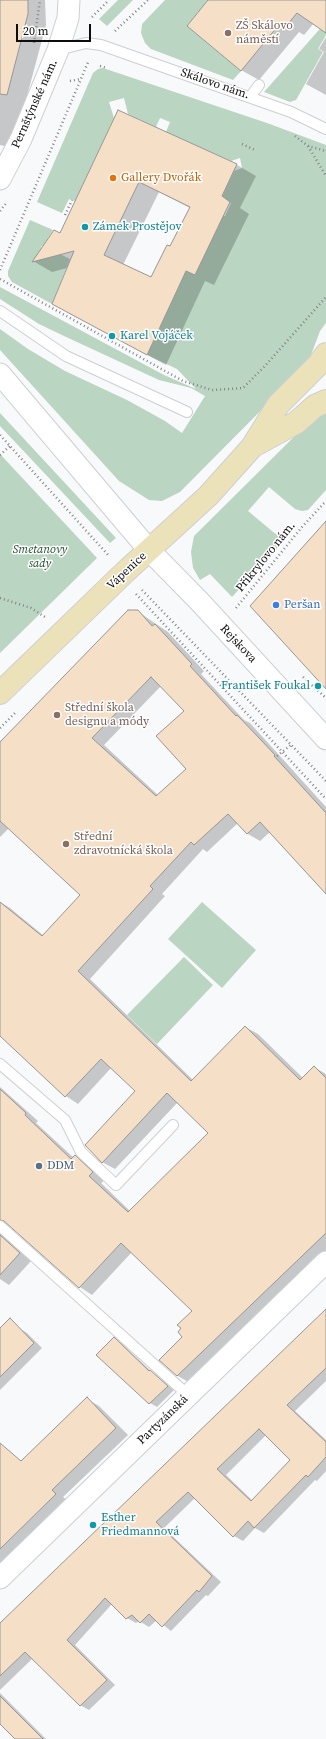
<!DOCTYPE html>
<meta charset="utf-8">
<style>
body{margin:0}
#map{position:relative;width:326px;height:1739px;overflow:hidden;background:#f8f9fa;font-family:"Source Serif 4",serif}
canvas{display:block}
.scale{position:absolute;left:16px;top:24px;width:75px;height:18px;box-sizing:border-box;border:2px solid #0d0d0d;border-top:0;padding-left:5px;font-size:12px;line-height:14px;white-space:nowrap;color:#0d0d0d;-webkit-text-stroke:3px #fff;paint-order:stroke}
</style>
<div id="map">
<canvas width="326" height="1739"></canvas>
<div class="scale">20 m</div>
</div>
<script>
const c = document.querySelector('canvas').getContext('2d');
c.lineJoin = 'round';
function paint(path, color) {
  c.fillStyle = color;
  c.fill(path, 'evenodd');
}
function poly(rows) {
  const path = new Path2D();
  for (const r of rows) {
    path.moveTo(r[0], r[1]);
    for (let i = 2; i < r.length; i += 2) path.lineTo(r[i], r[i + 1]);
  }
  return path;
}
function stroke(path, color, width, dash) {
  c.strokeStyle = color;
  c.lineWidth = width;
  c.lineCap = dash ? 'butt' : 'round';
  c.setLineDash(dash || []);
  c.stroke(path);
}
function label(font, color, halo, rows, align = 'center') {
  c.font = font + ' "Source Serif 4",serif';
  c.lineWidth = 3;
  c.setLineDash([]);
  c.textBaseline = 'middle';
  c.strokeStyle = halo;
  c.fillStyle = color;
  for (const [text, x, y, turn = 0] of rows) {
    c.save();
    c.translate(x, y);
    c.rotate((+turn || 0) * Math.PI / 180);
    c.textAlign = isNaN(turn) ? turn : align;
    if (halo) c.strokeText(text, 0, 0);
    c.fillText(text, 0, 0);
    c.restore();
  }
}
paint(poly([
 [118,0,133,0,107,26,99,19],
 [165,0,211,0,207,1,187,26,241,71,233,80,151,49,145,43,141,33,142,24],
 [326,22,326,35,318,49,323,52,296,100,290,102,264,92],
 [103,68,267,123,326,145,326,323,320,331,308,363,180,492,162,501,149,500,119,481,0,350,0,329,28,349,65,371,127,400,165,421,182,433,205,396,191,388,159,380,64,336,39,324,0,299,0,287,164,375,196,389,177,369,147,355,186,271,195,275,223,216,225,216,231,203,222,197,234,171,242,168,240,158,231,161,166,132,170,122,160,118,156,127,128,114,124,98,109,102,114,118,75,201,69,199,62,213,37,202,93,73,98,69],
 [30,220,53,230,43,246,41,246,46,258,60,254,70,259,52,304,12,282,8,276,8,271],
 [0,413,116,538,110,543,0,426],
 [326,414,326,490,308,510,302,511,295,509,269,487,248,511,278,536,283,542,232,597,210,574,200,580,193,568,191,552,194,536,312,419],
 [0,454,97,558,0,653],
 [202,902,256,950,222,988,168,939],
 [184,957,213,985,157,1044,127,1015]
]), '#bad5c1');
paint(poly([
 [0,0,45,0,46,25,13,148,0,145],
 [212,0,326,0,326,31,314,23,304,35,299,32,259,80,241,70],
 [326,37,326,95,306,84,324,52,319,49],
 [118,111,237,165,256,176,240,208,249,214,214,285,205,281,166,365,72,314,67,268,52,272,33,261,60,234],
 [159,192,190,208,171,247,151,279,123,265],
 [137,611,168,632,204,671,201,674,244,720,250,723,326,807,326,892,270,832,260,841,248,834,238,823,207,852,203,849,162,894,165,896,90,979,193,1080,245,1027,258,1034,303,1078,314,1067,326,1074,326,1251,190,1383,178,1376,161,1360,184,1337,193,1311,132,1252,92,1295,80,1287,11,1226,6,1232,32,1260,9,1285,0,1279,0,1087,38,1121,36,1123,74,1158,75,1156,88,1163,105,1180,101,1183,130,1211,209,1133,178,1102,115,1169,102,1162,136,1091,111,1068,78,1104,66,1096,0,1035,0,902,10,908,44,936,81,895,9,828,0,837,0,743],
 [161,686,185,711,188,769,159,796,104,745],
 [326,1310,326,1381,295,1411,326,1440,326,1471,317,1481,315,1480,264,1533,255,1528,243,1541,234,1536,195,1498,164,1528,221,1582,208,1596,206,1595,171,1631,157,1620,149,1627,139,1621,136,1623,127,1618,112,1604,75,1645,115,1685,89,1710,80,1705,33,1658,0,1690,0,1624],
 [266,1435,292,1460,253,1501,226,1475],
 [19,1328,27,1333,42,1348,0,1390,0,1346],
 [114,1339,121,1343,152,1372,174,1390,157,1407,150,1403],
 [87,1399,99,1406,128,1435,63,1497,68,1501,0,1567,0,1486],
 [0,1693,46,1739,16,1739,0,1723]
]), '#0003');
const building = poly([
 [0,0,28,0,28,14,7,95,0,94,0,0],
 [208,0,326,0,326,33,297,13,286,26,281,22,241,71,187,26,208,0],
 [118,110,237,164,222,196,230,202,195,275,186,271,147,355,52,304,74,251,32,262,54,230,60,233,118,110],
 [139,182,190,207,170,246,167,245,151,277,104,255,139,182],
 [326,521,326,689,250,606,326,521],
 [128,610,138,610,152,626,155,624,192,664,190,666,236,716,237,715,261,740,275,755,274,756,326,813,326,894,260,822,247,834,228,814,194,845,191,842,150,886,153,889,78,971,191,1081,245,1026,300,1080,314,1066,326,1078,326,1233,177,1376,159,1360,182,1337,178,1332,181,1328,177,1325,192,1311,121,1243,79,1288,4,1221,0,1220,0,1089,26,1113,25,1115,71,1159,75,1155,93,1172,89,1176,128,1212,208,1133,167,1093,102,1163,85,1145,135,1091,101,1059,65,1097,0,1036,0,902,42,936,80,895,0,821,0,742,128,610],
 [151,677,184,711,156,736,186,769,156,796,92,738,151,677],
 [0,1235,20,1253,0,1275,0,1235],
 [326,1309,326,1368,287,1405,326,1442,326,1457,308,1477,306,1475,254,1528,248,1521,233,1537,188,1492,156,1522,212,1576,199,1592,197,1590,162,1627,149,1614,140,1623,132,1615,126,1619,105,1598,67,1640,107,1680,80,1706,25,1652,0,1676,0,1623,326,1309],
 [259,1429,290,1460,251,1501,217,1469,259,1429],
 [10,1318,34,1343,0,1377,0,1328,10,1318],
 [114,1337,149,1371,150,1370,168,1386,149,1404,96,1355,114,1337],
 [87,1397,116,1428,52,1490,56,1494,0,1549,0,1443,21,1461,87,1397],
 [0,1696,43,1739,15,1739,0,1724,0,1696]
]);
paint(building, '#f5e0c7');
stroke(building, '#979695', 1);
const lane = poly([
 [58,50,86,43,101,45,291,112,326,129],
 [250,97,259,85],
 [0,311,66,356,187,412],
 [0,1064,65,1120,81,1152,116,1185,173,1125],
 [0,1226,188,1395]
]);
const street = poly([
 [0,179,21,139,58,50,68,18,69,0],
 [0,374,149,550,200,602,326,739],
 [0,1578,326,1262]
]);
const secondary = poly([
 [253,446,297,422,315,406,326,401],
 [0,693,125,572,208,496,252,447,278,405,318,365,326,354]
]);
stroke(lane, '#cecfd0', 12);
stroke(street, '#cecfd0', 23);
stroke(secondary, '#cecfd0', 24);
stroke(poly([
 [92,17,109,0],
 [115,31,148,0],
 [34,43,40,0],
 [100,66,107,68],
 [70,81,81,79],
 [295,136,308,146,326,151],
 [242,144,255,150],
 [308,146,326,176],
 [0,211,7,202],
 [65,215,72,200],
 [0,270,89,60],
 [0,279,183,381,212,390,243,388,265,366,326,297],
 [0,435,109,556],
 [0,455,10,446],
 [142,590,326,781],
 [136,594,326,799],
 [0,598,31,608,45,617],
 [236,608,302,527,326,501],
 [303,677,326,698],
 [0,728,15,713],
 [277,756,292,744]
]), '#858586', 2.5, [1, 3]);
stroke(lane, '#fff', 10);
stroke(street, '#fff', 21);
stroke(secondary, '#ece2ba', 22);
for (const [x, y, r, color] of [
 [228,33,4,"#8d6e63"],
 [113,178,4,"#e8710a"],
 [85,227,4,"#0f9aa8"],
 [112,336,4,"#0f9aa8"],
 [276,605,4,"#3f7fe0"],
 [318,686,4,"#0f9aa8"],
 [57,715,4,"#8d6e63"],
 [66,844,4,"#8d6e63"],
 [39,1166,4,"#5c6f8a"],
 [93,1525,4,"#0f9aa8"]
]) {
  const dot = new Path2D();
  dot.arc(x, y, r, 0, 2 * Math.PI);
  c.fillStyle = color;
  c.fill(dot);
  stroke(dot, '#fff', 1.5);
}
label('12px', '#785e54', '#fff', [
 ["ZŠ Skálovo",236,26],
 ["náměstí",236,40],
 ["Střední škola",65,708],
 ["designu a módy",65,722],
 ["Střední",74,837],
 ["zdravotnícká škola",74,851]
], 'left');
label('12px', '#0d0d0d', '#fff', [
 ["Skálovo nám.",215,84,19],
 ["Pernštýnské nám.",35,104,-66],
 ["Přikrylovo nám.",266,557,-51],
 ["Vápenice",127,571,-43],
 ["Rejskova",238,644,47],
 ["Partyzánská",163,1420,-44]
]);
label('12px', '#c56008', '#fff', [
 ["Gallery Dvořák",121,178]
], 'left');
label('12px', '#0d838f', '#fff', [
 ["Zámek Prostějov",93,227],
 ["Karel Vojáček",120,336],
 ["František Foukal",310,686,"right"],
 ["Esther",101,1518],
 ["Friedmannová",101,1532]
], 'left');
label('italic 12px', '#1f4c2f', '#fff', [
 ["Smetanovy",40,550],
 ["sady",40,564]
]);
label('12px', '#366cbe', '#fff', [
 ["Peršan",284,605]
], 'left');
label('12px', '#4e5e75', '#fff', [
 ["DDM",47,1166]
], 'left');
</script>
